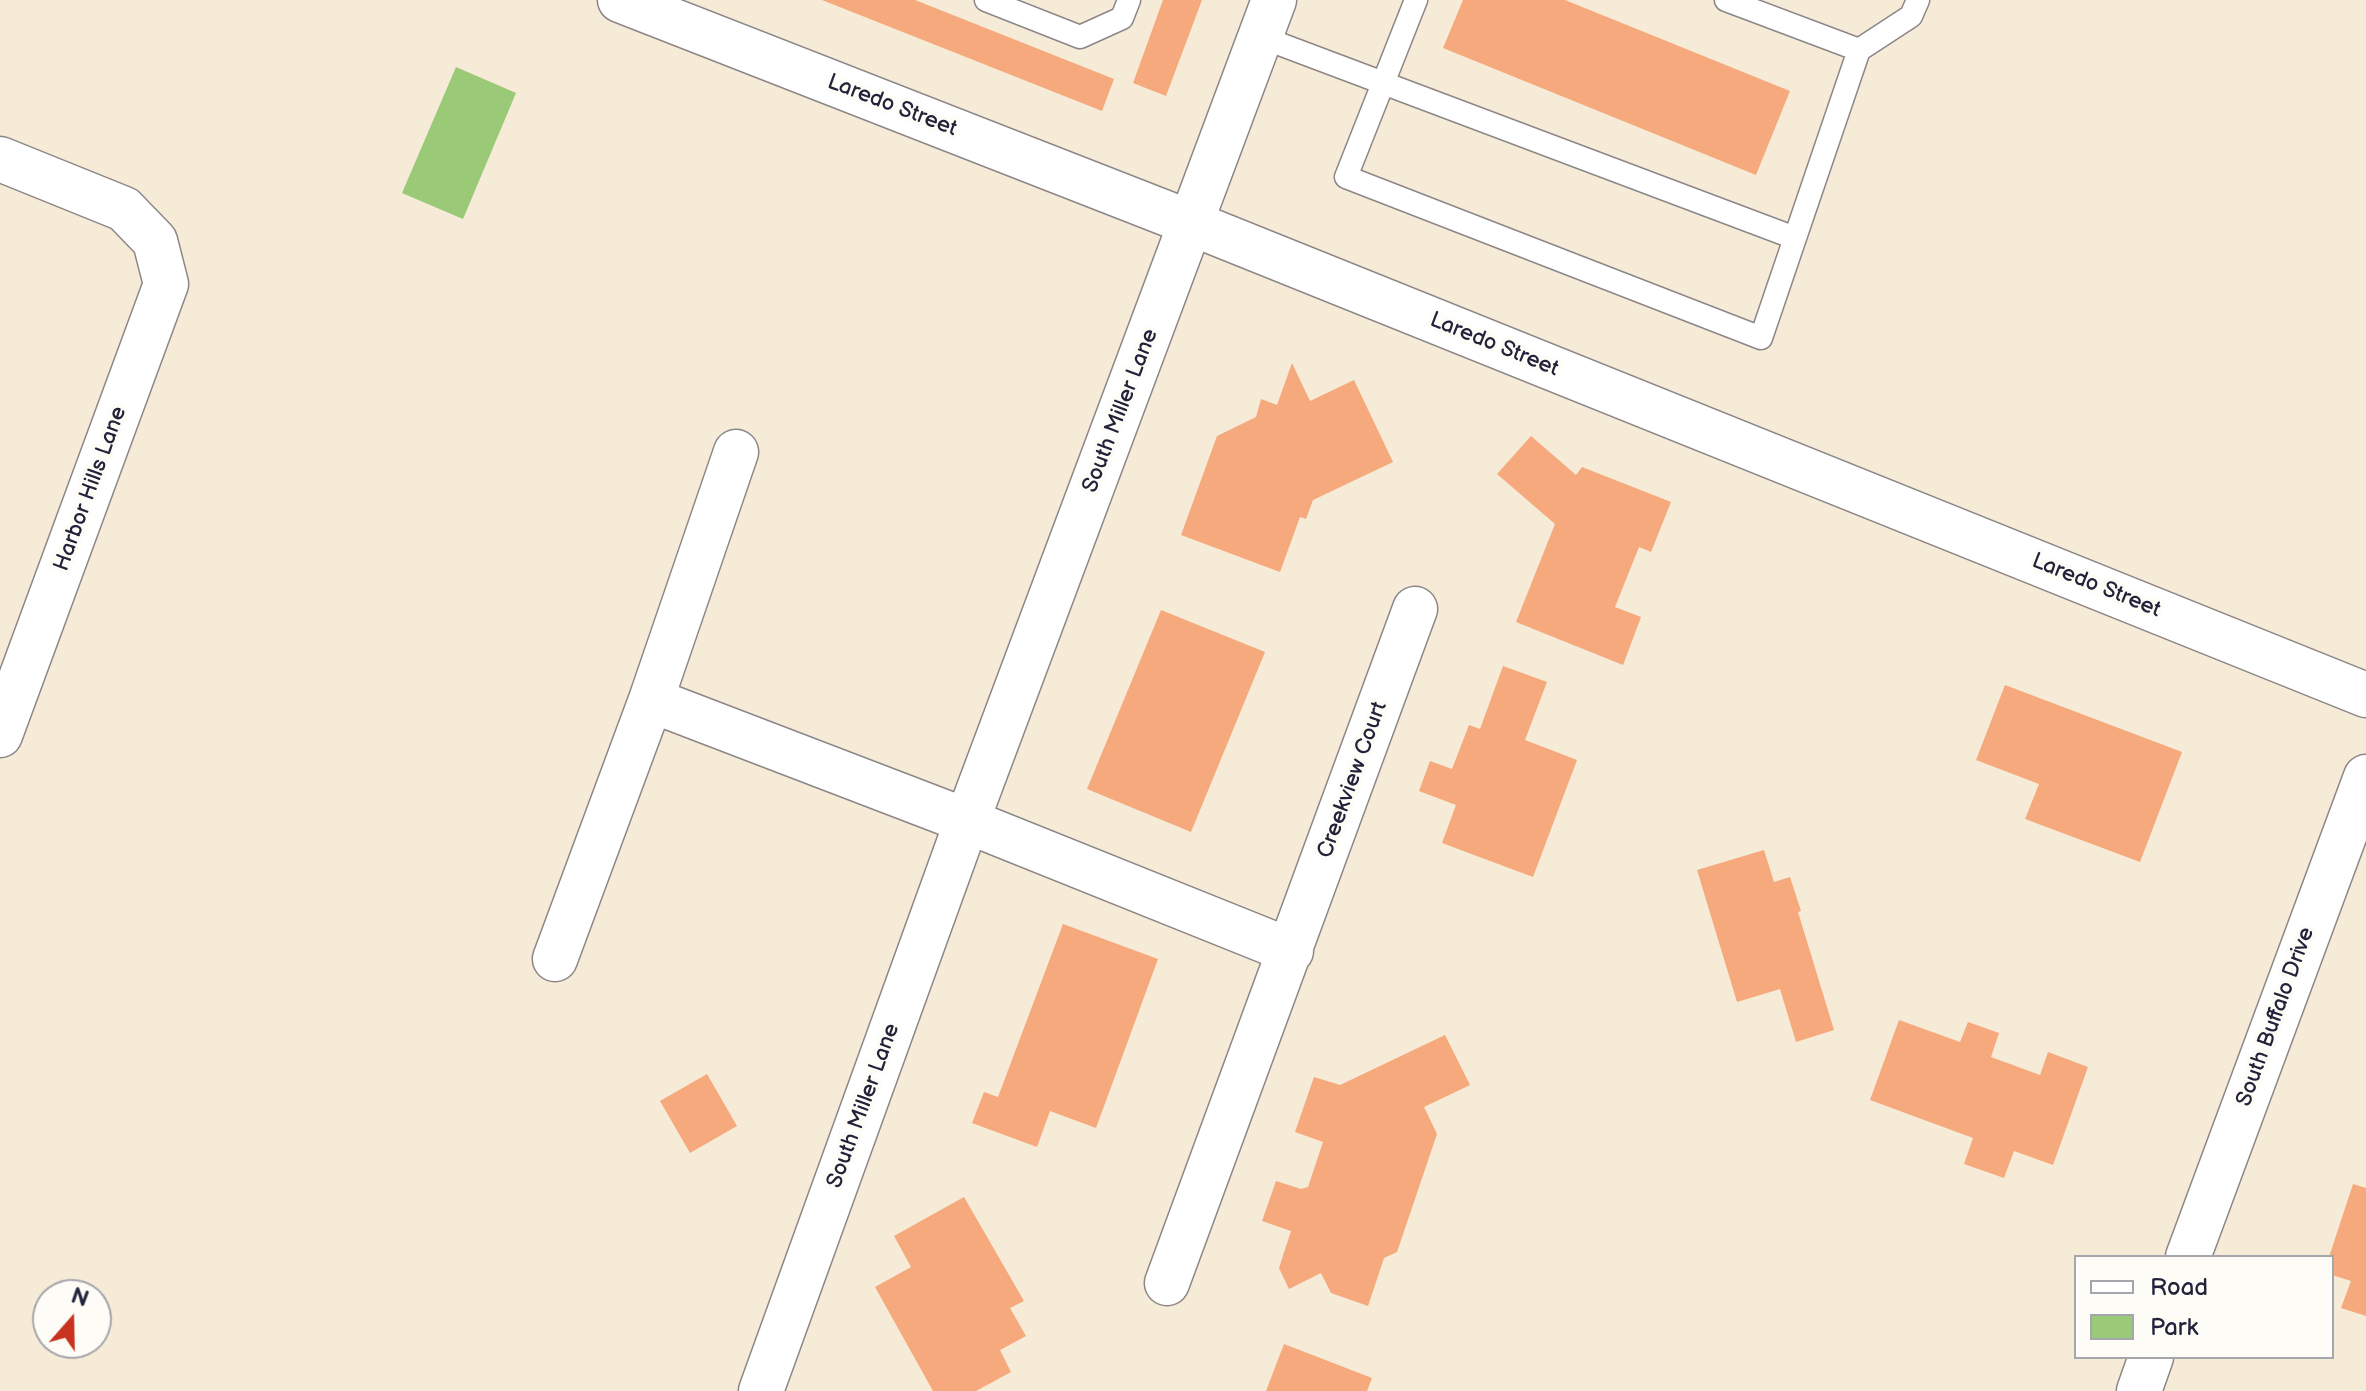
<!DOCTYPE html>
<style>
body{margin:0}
#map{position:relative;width:2366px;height:1391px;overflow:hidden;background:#f6ebd6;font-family:"Balsamiq Sans",sans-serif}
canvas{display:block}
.legend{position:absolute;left:2074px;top:1255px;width:260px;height:104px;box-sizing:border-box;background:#fdfcf7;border:2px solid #a5a5ac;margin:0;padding:10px 14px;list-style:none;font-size:24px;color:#22223b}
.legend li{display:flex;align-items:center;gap:16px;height:40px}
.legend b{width:40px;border:2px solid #a5a5ac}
.north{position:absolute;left:32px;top:1279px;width:80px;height:80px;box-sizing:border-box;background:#fdfcf7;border:2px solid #a5a5ac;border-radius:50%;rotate:20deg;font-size:22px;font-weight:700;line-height:32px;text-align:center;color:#22223b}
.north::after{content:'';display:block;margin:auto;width:28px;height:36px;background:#c8321e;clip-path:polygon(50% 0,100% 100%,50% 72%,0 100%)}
</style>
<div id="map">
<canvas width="2366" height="1391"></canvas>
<ul class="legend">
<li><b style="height:10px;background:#fff"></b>Road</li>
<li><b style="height:22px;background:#9ac977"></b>Park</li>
</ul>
<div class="north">N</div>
</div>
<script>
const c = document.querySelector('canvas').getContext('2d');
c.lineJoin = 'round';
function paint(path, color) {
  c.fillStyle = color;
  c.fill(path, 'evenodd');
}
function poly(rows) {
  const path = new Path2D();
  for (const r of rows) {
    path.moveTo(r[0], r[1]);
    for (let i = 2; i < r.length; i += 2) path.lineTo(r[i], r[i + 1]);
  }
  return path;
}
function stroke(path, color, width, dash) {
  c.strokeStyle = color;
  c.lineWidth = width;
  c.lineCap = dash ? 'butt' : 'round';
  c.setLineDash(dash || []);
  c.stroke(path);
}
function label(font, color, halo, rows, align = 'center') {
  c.font = font + ' "Balsamiq Sans",sans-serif';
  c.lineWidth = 8;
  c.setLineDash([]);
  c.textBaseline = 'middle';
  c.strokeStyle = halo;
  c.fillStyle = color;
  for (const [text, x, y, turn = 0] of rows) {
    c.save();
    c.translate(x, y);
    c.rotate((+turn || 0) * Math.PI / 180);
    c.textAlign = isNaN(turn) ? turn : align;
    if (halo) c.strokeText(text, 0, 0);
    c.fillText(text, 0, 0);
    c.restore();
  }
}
paint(poly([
 [456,67,516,93,463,219,402,193]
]), '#9ac977');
paint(poly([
 [822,0,915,0,1114,79,1102,111],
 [1163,0,1202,0,1166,96,1133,83],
 [1463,0,1565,0,1790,91,1756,175,1443,48],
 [1292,363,1310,401,1354,380,1393,462,1313,500,1306,519,1300,517,1280,572,1181,535,1217,436,1256,417,1261,399,1277,405],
 [1531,436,1576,475,1582,467,1671,502,1651,552,1639,547,1615,607,1641,617,1623,665,1516,622,1555,524,1497,474],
 [1161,610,1265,652,1191,832,1087,789],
 [1503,666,1547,682,1525,740,1577,760,1533,877,1442,843,1456,805,1419,791,1430,761,1452,769,1469,725,1480,729],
 [2005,685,2182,752,2140,862,2025,819,2039,784,1976,760],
 [1764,850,1774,882,1790,877,1801,911,1798,912,1834,1030,1796,1042,1780,989,1737,1002,1697,870],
 [1063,924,1158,959,1096,1128,1050,1111,1037,1147,972,1123,984,1092,998,1097],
 [1899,1020,1960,1042,1968,1022,1999,1033,1991,1057,2040,1075,2048,1052,2088,1067,2053,1165,2014,1151,2004,1178,1964,1164,1973,1138,1870,1100],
 [1445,1035,1470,1085,1424,1107,1437,1134,1397,1252,1384,1258,1368,1306,1331,1293,1321,1273,1289,1289,1279,1268,1291,1231,1262,1221,1276,1181,1301,1189,1308,1187,1323,1142,1295,1132,1314,1077,1340,1085],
 [707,1074,737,1126,690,1153,660,1101],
 [2353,1184,2366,1188,2366,1316,2341,1308,2351,1281,2332,1275,2332,1257,2329,1257],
 [964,1197,1024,1301,1010,1308,1026,1336,1000,1350,1011,1372,976,1391,933,1391,875,1287,911,1267,894,1236],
 [1284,1344,1372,1378,1367,1391,1266,1391]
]), '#f5a97d');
const lane = poly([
 [986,0,1080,37,1122,18,1129,0],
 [1416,0,1346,177,1761,338,1795,238],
 [1726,0,1859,50],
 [1261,37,1795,238,1859,50,1911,16,1918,0]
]);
const street = poly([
 [620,0,1191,223,2366,695],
 [0,159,124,209,155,241,166,284,0,735],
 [651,700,967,821,1291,951],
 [555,959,651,700,736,452],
 [1167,1283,1415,609],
 [761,1391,967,821,1274,0]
]);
const secondary = poly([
 [2188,1257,2366,777],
 [2139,1391,2151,1357]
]);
stroke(lane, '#8c8688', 25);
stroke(street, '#8c8688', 47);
stroke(secondary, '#8c8688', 47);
stroke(lane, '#fff', 22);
stroke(street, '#fff', 44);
stroke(secondary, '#fff', 44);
label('22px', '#22223b', '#fdfcf7', [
 ["Laredo Street",892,106,21],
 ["Laredo Street",1494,345,22],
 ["South Miller Lane",1121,411,-69],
 ["Harbor Hills Lane",91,489,-70],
 ["Laredo Street",2096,586,22],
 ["Creekview Court",1353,780,-70],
 ["South Buffalo Drive",2276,1017,-70],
 ["South Miller Lane",864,1106,-70]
]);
</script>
